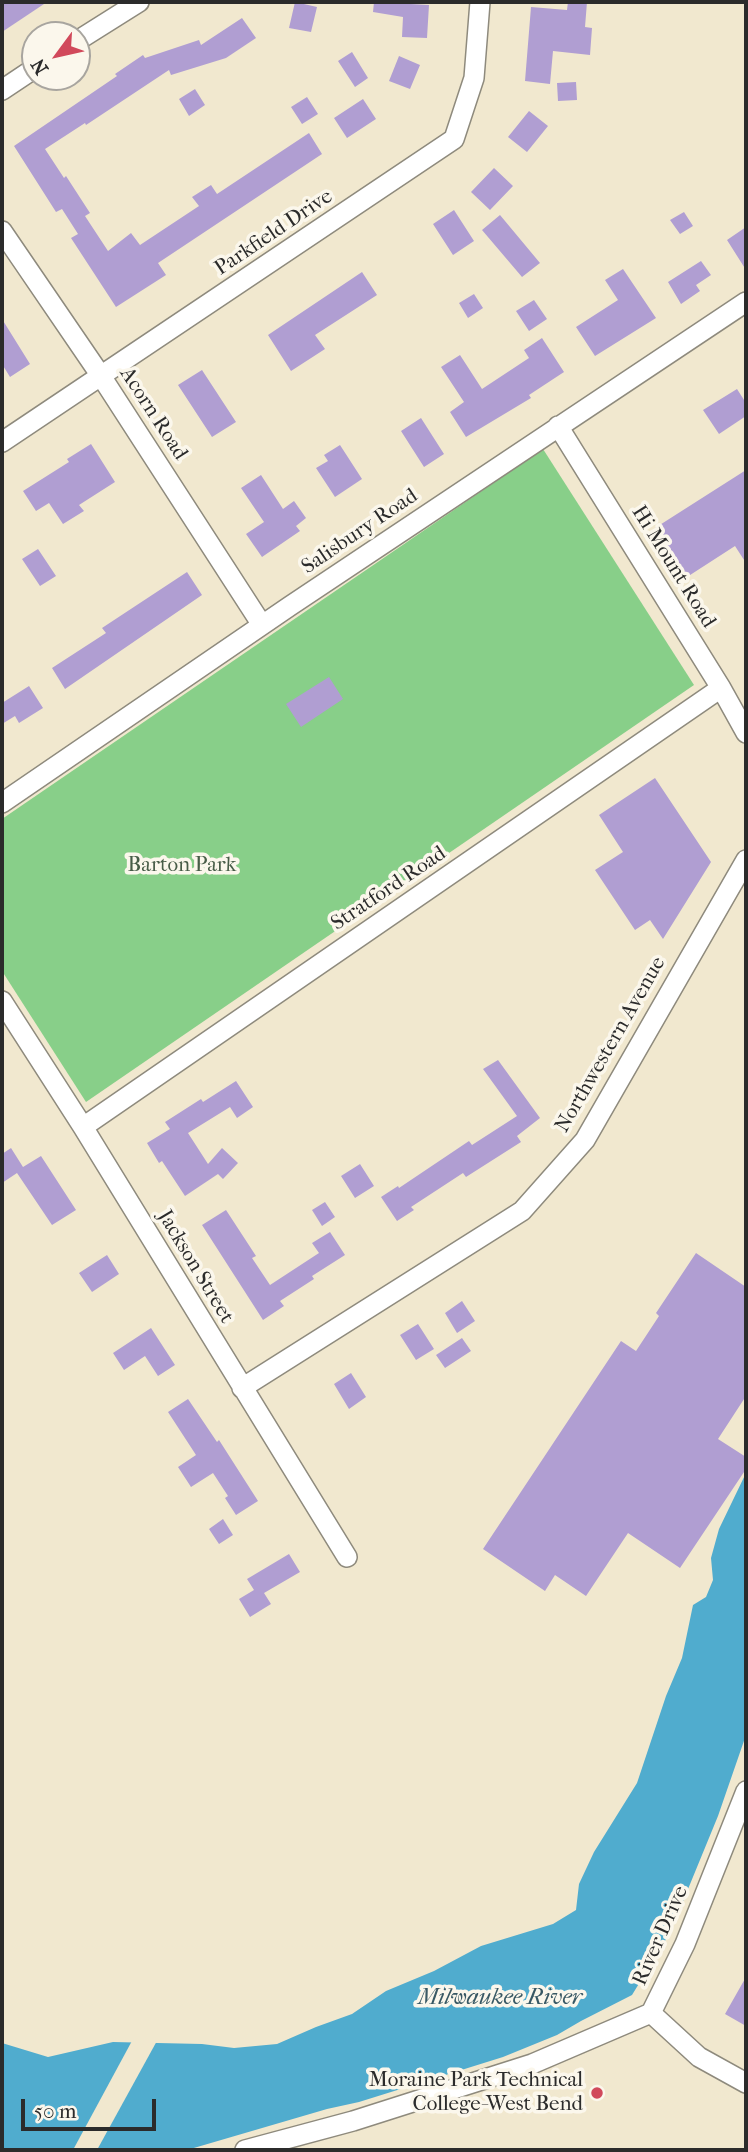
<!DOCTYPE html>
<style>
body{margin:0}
#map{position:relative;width:748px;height:2152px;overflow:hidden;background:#f1e8cf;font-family:"IM FELL French Canon",serif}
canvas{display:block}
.frame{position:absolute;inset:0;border:4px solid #2b2b2b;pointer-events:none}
.north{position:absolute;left:21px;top:21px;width:70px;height:70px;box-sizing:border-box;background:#fbf7ec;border:2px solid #a8a59f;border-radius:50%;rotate:237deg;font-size:19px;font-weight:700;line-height:28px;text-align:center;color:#2b2b2b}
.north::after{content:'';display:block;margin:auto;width:24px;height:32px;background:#d1495b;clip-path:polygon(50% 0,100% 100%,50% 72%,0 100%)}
.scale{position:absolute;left:21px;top:2099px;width:135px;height:32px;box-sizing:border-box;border:4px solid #2b2b2b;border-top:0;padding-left:9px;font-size:21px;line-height:24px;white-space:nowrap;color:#2b2b2b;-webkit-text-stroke:5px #fbf7ec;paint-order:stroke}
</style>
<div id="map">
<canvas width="748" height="2152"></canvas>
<div class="frame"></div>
<div class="north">N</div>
<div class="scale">50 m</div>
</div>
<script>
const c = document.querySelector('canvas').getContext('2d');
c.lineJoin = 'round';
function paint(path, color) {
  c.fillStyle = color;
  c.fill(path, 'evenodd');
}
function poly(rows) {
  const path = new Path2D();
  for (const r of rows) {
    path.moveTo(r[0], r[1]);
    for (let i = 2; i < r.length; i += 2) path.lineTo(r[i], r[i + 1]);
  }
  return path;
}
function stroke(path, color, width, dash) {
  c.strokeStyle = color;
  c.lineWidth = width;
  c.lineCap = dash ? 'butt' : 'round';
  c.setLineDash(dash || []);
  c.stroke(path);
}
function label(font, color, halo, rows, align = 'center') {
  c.font = font + ' "IM FELL French Canon",serif';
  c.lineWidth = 7;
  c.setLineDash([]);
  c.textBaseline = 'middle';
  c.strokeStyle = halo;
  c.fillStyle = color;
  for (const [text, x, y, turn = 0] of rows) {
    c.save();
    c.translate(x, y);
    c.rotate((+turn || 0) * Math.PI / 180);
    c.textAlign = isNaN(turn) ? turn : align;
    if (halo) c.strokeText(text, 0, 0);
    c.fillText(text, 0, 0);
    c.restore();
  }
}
paint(poly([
 [543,449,694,685,86,1102,2,971,2,819]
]), '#88cf89');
paint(poly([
 [746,1473,746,1735,718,1816,679,1911,665,1941,632,1995,581,2021,557,2035,503,2057,359,2102,327,2109,187,2150,2,2150,2,2043,48,2057,113,2042,202,2044,234,2048,277,2044,316,2027,352,2014,386,1991,434,1971,481,1946,553,1924,576,1910,579,1884,594,1852,637,1783,666,1696,682,1658,693,1605,706,1597,713,1580,711,1558,719,1529]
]), '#50acce');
paint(poly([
 [133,2039,158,2039,97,2150,73,2150]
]), '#f1e8cf');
paint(poly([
 [2,2,47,2,2,32],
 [295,2,317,7,311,32,289,28],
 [374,2,429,5,427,38,402,37,403,17,373,12],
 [568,2,587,2,585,27,592,28,590,55,553,51,550,84,525,81,531,7,567,10],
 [242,18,256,38,226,58,171,75,169,70,86,125,85,123,45,149,64,178,66,176,90,213,85,216,108,251,131,233,140,245,199,206,192,197,211,185,217,194,309,133,322,154,158,263,166,275,116,307,71,238,78,234,62,209,56,212,14,146,117,76,115,74,143,55,145,58,199,40,201,45],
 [352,52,368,78,355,87,338,61],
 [399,56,420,65,410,89,389,81],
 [576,82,577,100,558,101,557,83],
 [195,89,205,105,189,116,179,99],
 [307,97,318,114,302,124,291,107],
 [363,99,376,119,347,138,334,118],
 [529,111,548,126,527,152,508,137],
 [494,168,513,186,490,210,471,192],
 [454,210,474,241,453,255,433,224],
 [684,212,693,226,680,234,670,220],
 [500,215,540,263,522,277,482,230],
 [746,227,746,270,727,240],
 [701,261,711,275,696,285,700,291,681,304,668,282],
 [623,269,656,318,595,356,576,327,618,300,605,280],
 [362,272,377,295,315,335,325,349,291,371,268,335],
 [474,294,483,308,468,318,459,303],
 [534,300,547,319,529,331,516,311],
 [2,319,30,364,10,377,2,364],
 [542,338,564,372,529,395,531,398,466,437,450,412,464,402,441,367,460,355,482,389,529,358,524,350],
 [202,370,236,422,212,437,178,385],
 [737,389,746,403,746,416,719,434,703,410],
 [421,418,444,454,424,467,401,431],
 [91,444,115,482,79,505,84,511,63,524,49,503,36,511,23,491,69,462,67,459],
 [340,445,362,479,335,497,316,468,328,461,324,455],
 [746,470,746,563,735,546,687,577,655,528],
 [261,475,283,509,294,501,306,518,296,526,300,531,262,557,246,534,264,522,241,488],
 [38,549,56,576,40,586,22,559],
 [187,572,202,595,65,689,52,668,106,633,102,628],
 [329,677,343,699,301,727,286,704],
 [29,686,43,708,19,723,15,716,2,724,2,703],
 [655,778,711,862,663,939,650,920,635,930,595,870,623,852,599,815],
 [498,1060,540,1118,517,1136,521,1142,466,1177,463,1173,411,1207,414,1210,397,1221,381,1197,398,1186,399,1188,469,1141,472,1145,517,1116,483,1069],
 [236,1081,253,1107,237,1118,230,1107,188,1133,208,1164,222,1148,238,1163,223,1179,218,1174,185,1196,162,1161,159,1163,147,1143,170,1129,165,1122,201,1099,203,1102],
 [11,1148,23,1167,41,1156,76,1210,52,1225,17,1173,2,1183,2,1154],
 [360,1164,374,1186,355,1198,341,1176],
 [325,1202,335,1217,322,1226,312,1210],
 [226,1210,256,1256,252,1258,270,1285,319,1253,312,1243,330,1232,345,1255,312,1276,314,1279,280,1301,284,1306,263,1320,202,1225],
 [696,1253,746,1287,746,1396,718,1439,746,1457,746,1469,680,1568,628,1533,586,1596,555,1575,545,1591,483,1549,621,1341,636,1351,659,1316,656,1313],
 [107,1255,119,1274,92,1292,79,1273],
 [462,1301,475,1321,457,1333,445,1313],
 [418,1324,434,1349,416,1360,400,1335],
 [151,1328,175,1365,158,1376,145,1356,124,1370,113,1353],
 [462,1338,471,1351,445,1368,436,1355],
 [351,1373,366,1397,349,1409,334,1384],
 [188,1399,217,1442,219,1440,258,1501,236,1515,225,1498,228,1496,213,1473,191,1487,178,1467,196,1455,168,1412],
 [223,1519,233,1535,219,1544,209,1529],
 [289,1554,300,1572,264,1593,271,1604,250,1617,239,1599,254,1590,247,1579],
 [746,1977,746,2026,725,2014]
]), '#b09ed2');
const street = poly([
 [77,41,139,2],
 [2,90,35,68],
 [2,231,101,376,262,625],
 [558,426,721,688,746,733],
 [2,442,454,139,474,78,480,2],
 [2,803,290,606,746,302],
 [2,1001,83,1127,347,1557],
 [83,1127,721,688],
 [242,1388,522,1211,585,1140,746,860],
 [651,2013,699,2057,746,2083],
 [245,2150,353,2121,532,2064,651,2013,685,1944,746,1791]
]);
stroke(street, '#8e8a7d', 22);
stroke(street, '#fff', 19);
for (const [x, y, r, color] of [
 [597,2093,7,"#d1495b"]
]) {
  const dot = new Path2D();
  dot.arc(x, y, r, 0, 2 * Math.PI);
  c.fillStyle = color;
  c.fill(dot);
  stroke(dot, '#fbf7ec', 2.5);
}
label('21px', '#2b2b2b', '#fbf7ec', [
 ["Parkfield Drive",274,233,-34],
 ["Acorn Road",153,414,57],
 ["Salisbury Road",360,532,-34],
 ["Hi Mount Road",673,567,58],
 ["Stratford Road",389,889,-34],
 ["Northwestern Avenue",611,1045,-60],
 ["Jackson Street",195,1267,59],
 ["River Drive",661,1936,-66]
]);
label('21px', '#475c47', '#fbf7ec', [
 ["Barton Park",182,866]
]);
label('21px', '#2b2b2b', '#fbf7ec', [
 ["Moraine Park Technical",583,2081],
 ["College-West Bend",583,2105]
], 'right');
label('italic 23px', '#385864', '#fbf7ec', [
 ["Milwaukee River",500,1998]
]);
</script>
